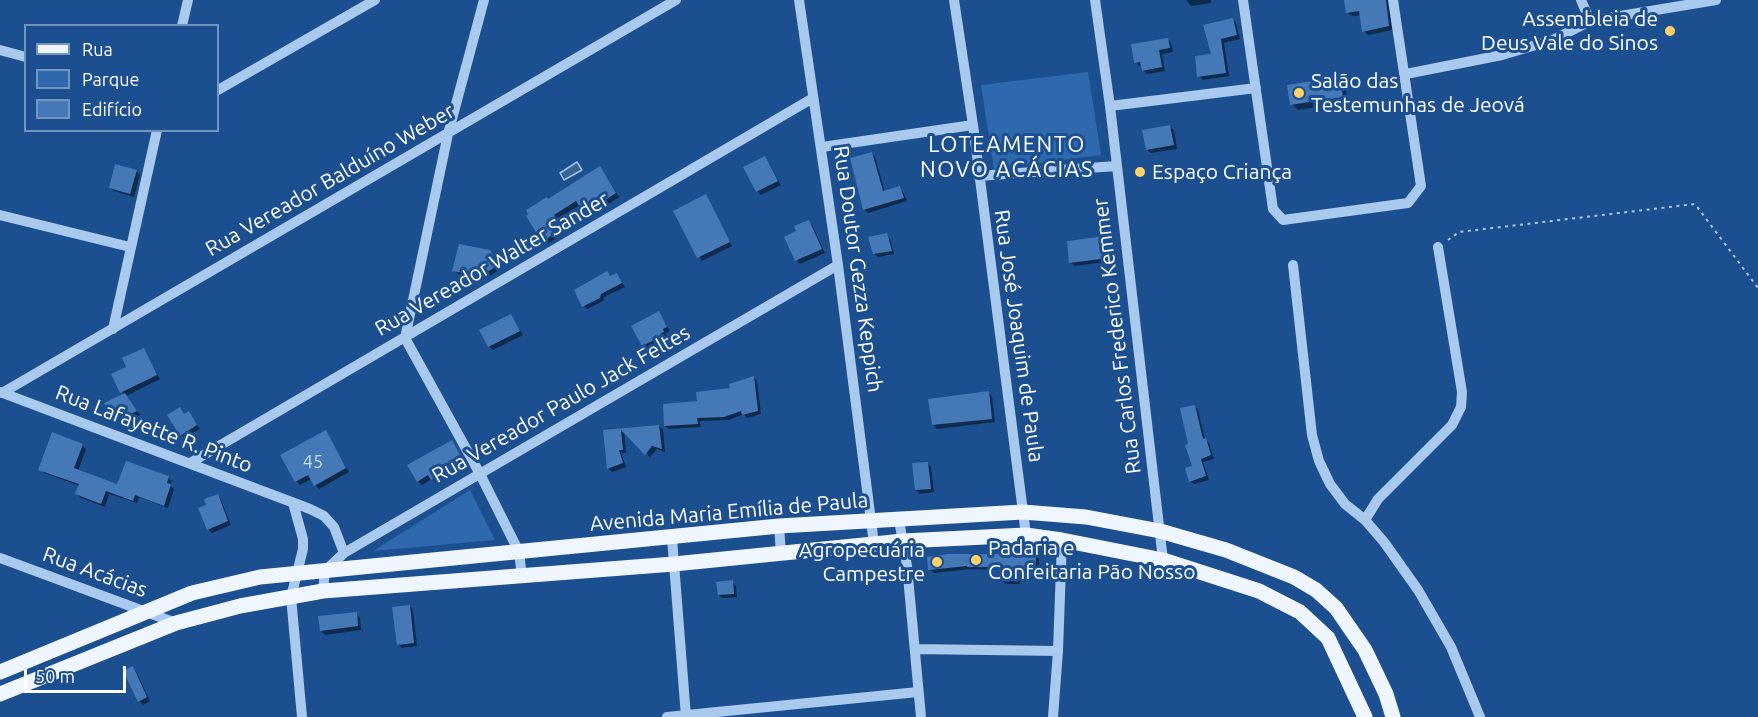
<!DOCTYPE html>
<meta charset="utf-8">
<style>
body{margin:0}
#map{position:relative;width:1758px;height:717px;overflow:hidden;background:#1b4f8f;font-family:Ubuntu,sans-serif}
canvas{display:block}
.legend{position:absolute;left:24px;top:24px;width:195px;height:108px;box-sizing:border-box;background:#1b4f8f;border:2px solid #7695bc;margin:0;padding:8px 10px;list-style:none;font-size:18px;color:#fff}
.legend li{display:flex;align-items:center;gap:12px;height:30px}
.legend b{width:30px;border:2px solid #7695bc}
.scale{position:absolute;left:24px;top:666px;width:102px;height:27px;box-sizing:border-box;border:3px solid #fff;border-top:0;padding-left:8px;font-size:18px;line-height:21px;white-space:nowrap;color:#fff;-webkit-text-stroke:4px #1b4f8f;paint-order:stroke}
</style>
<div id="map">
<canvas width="1758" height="717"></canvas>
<ul class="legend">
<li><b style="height:8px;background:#f0f6ff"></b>Rua</li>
<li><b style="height:16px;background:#2e69ad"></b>Parque</li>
<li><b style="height:16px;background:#4478b7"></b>Edifício</li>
</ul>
<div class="scale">50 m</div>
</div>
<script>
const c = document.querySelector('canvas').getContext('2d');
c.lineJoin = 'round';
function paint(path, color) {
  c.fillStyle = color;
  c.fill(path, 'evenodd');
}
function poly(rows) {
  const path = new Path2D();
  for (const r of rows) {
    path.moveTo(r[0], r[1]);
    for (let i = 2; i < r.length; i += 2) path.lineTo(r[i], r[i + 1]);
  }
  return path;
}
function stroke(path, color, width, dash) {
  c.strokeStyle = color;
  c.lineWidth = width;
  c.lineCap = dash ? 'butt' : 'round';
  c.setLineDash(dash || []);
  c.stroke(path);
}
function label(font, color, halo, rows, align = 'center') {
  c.font = font + ' Ubuntu,sans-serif';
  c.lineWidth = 6;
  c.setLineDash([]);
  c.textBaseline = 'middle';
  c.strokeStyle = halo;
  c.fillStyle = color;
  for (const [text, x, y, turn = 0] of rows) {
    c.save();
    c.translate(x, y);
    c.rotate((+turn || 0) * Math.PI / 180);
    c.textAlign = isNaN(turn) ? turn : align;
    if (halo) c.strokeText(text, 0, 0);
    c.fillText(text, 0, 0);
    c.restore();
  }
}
paint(poly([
 [1088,72,1101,155,994,169,981,85],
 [470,490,495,540,373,551]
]), '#2e69ad');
const water = poly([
 [577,162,582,170,564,180,560,173,577,162]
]);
paint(water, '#3c6290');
stroke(water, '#9cc4f0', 1.5);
paint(poly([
 [1186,0,1211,0,1211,3,1191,6],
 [1345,0,1391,0,1392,30,1368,35,1364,31,1361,15,1352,16,1348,13],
 [1232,19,1236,23,1240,39,1224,43,1229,76,1203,80,1199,76,1212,55,1205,26],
 [1167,39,1171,43,1173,52,1162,54,1165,71,1147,74,1143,70,1142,65,1139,66,1136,62],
 [1339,78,1345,84,1348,102,1298,110,1292,104],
 [1170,127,1174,130,1177,149,1151,153,1147,150],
 [871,153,875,157,885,192,900,188,903,192,907,201,868,213,864,209],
 [765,158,781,185,761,195,757,191],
 [136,171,140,175,134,197,114,191,110,188],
 [603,172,619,197,589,217,580,205,556,220,560,226,552,231,557,238,547,244,543,241,548,200],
 [706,196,732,246,702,261,675,212],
 [808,221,812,225,825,253,800,264,797,260,786,238,798,232],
 [886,235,890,239,894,254,878,257,874,254],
 [1105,237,1109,241,1112,261,1075,266,1071,263],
 [489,251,501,269,485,279,458,274,454,270],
 [607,273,611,277,617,275,625,287,604,297,603,301,587,309,584,306],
 [659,313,670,331,665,333,667,336,663,338,664,341,647,349,643,345],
 [511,316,523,335,493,350,489,346],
 [143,350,160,379,126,396,140,415,132,419,113,414,109,409,124,395,122,392,128,367],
 [754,377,757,381,761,414,747,418,744,414,729,420,700,421,701,427,669,429,665,426,698,402,731,389],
 [989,393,992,397,995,422,937,429,933,425],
 [1195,406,1198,410,1205,439,1209,443,1214,459,1203,462,1209,480,1194,484,1190,481,1194,467,1190,445],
 [180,409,185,415,188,413,200,429,185,438,181,435],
 [659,426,663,430,665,452,657,449,650,457,624,430,626,453,621,453,626,467,612,472,608,468,605,432],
 [325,432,349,472,319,489,311,479,300,485,296,481],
 [82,445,86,449,78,471,118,486,168,478,172,481,170,486,174,489,168,508,139,497,137,503,109,494,105,507,81,498,77,494,80,486,44,473,40,469],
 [455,445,463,460,456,465,459,470,436,483,432,479,422,485,418,481],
 [928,463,931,467,934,492,920,494,916,490],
 [217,496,221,500,231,525,212,533,208,529,208,505],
 [1035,555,1039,559,1039,579,1020,579,1020,584,1006,584,1002,580,1002,570,971,569,934,573,930,570],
 [732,582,736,586,737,597,723,598,719,595],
 [410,606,413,610,417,646,402,648,398,644],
 [356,614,360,618,361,630,325,635,321,631],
 [133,668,136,671,150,701,143,705,139,701]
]), '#0007');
paint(poly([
 [1344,0,1386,0,1389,26,1362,32,1359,11,1346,13],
 [1233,18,1237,35,1221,39,1226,73,1197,77,1195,56,1211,54,1203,25],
 [1168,38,1170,48,1159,50,1162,67,1142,71,1140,62,1134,63,1131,44],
 [1340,77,1343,97,1290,105,1287,85],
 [1170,125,1174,145,1146,150,1142,130],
 [872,152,883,191,900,186,904,198,863,210,850,158],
 [765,156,778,181,756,192,743,167],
 [115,164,137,170,130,194,109,188],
 [600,166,616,193,584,214,576,201,554,215,558,222,550,227,554,234,542,242,526,216,528,215,526,210,547,197,548,199],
 [706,194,730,242,697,258,673,211],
 [809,220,822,249,795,261,784,237,796,231,794,226],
 [887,233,892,251,873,254,868,237],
 [1106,236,1109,258,1069,263,1067,241],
 [459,244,490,250,499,265,480,276,452,271],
 [607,271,610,276,617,273,622,283,601,294,600,298,582,307,574,290],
 [659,311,667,327,663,329,664,332,660,334,661,337,642,346,631,326],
 [511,314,520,331,488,347,479,330],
 [144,348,157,375,120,393,111,374,126,367,122,358],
 [754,376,758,411,742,415,741,411,724,417,697,418,698,424,664,426,663,404,697,401,696,392,730,388,729,384],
 [989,391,992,419,932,425,928,399],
 [125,393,137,411,127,416,108,410,104,403],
 [1195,405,1203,439,1206,438,1211,455,1201,459,1206,476,1189,482,1185,468,1192,466,1185,445,1188,444,1180,408],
 [180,407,184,414,189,411,197,425,180,436,167,415],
 [659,425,662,449,652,446,645,455,621,430,623,450,619,450,623,463,607,469,603,430],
 [326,430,346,468,314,486,308,475,295,482,280,455],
 [52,432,83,444,74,468,117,484,126,461,169,476,167,483,171,484,164,506,135,495,133,501,106,491,101,504,75,494,79,484,38,470],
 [452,440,461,456,453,461,456,466,431,480,428,475,417,482,407,465],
 [928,462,931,489,915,490,912,463],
 [218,494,228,521,207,530,198,508,206,505,204,499],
 [948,554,1036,554,1036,576,1017,576,1017,581,1001,581,1001,567,967,567,967,566,928,570,927,557],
 [733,580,734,594,718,595,716,582],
 [410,605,414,643,397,645,392,607],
 [357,612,358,626,320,631,318,616],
 [133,666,147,697,138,702,123,671]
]), '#4478b7');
stroke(poly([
 [1448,240,1459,232,1695,204,1758,288]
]), '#a9c9ee', 2, [3, 4.5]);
stroke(poly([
 [484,0,448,134,405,338,480,474,519,552,522,577],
 [799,0,838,265,874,544],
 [954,0,973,125,1026,535],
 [1095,0,1110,106,1163,560],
 [1243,0,1273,209,1283,220,1408,203,1421,186,1393,0],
 [1581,0,1590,21],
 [182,26,188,0],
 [0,50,26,57],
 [1406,74,1502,55,1553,40,1590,21,1716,0],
 [218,90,375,0],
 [1110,106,1256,88],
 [822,147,973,125],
 [978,176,1116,166],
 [0,215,130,247],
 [1293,265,1312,435,1319,461,1330,484,1345,504,1365,520,1384,542,1418,590,1451,647,1480,717],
 [113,329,157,130],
 [0,392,310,509,324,516,334,527,344,553],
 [2,393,676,0],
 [190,463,813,98],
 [293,503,303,539,303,549,291,597,302,717],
 [899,520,907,566,921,717],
 [1365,520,1378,499,1452,425,1461,407,1462,392,1438,247],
 [779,526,781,554],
 [672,538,686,717],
 [0,558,176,623],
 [323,591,325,571,344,553,838,265],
 [915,649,1058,651],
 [667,717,918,692],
 [1053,717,1058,651,1062,540]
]), '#a9c9ee', 10);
stroke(poly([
 [0,672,192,593,260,577,779,526,1023,512,1086,517,1160,531,1226,550,1294,577,1316,590,1336,608,1365,650,1386,694,1393,717],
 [0,694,176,623,240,606,323,591,674,564,903,541,1026,535,1062,540,1163,560,1259,591,1300,612,1328,638,1365,717]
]), '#f0f6ff', 15);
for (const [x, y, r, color] of [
 [1670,31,6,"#ffd166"],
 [1299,93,6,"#ffd166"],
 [1140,172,6,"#ffd166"],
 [976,560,6,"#ffd166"],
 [937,562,6,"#ffd166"]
]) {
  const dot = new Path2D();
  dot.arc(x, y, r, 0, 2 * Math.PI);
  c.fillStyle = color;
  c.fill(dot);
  stroke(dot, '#1b4f8f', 2);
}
label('18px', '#d0dded', null, [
 ["45",313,462]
]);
label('21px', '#fff', '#1b4f8f', [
 ["Assembleia de",1658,19,"right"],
 ["Deus Vale do Sinos",1658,43,"right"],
 ["Salão das",1311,81],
 ["Testemunhas de Jeová",1311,105],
 ["Espaço Criança",1152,172],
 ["Padaria e",988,548],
 ["Confeitaria Pão Nosso",988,572],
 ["Agropecuária",925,550,"right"],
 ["Campestre",925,574,"right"]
], 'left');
label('21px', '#fff', '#1b4f8f', [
 ["Rua Vereador Balduíno Weber",330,180,-30],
 ["Rua Vereador Walter Sander",492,264,-30],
 ["Rua Doutor Gezza Keppich",858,269,82],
 ["Rua José Joaquim de Paula",1019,336,82],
 ["Rua Carlos Frederico Kemmer",1117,336,-97],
 ["Rua Vereador Paulo Jack Feltes",561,404,-30],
 ["Rua Lafayette R. Pinto",154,429,21],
 ["Avenida Maria Emília de Paula",729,512,-5],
 ["Rua Acácias",95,572,20]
]);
c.letterSpacing = '1.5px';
label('22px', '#fff', '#1b4f8f', [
 ["LOTEAMENTO",1007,145],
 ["NOVO ACÁCIAS",1007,170]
]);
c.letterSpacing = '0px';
</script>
